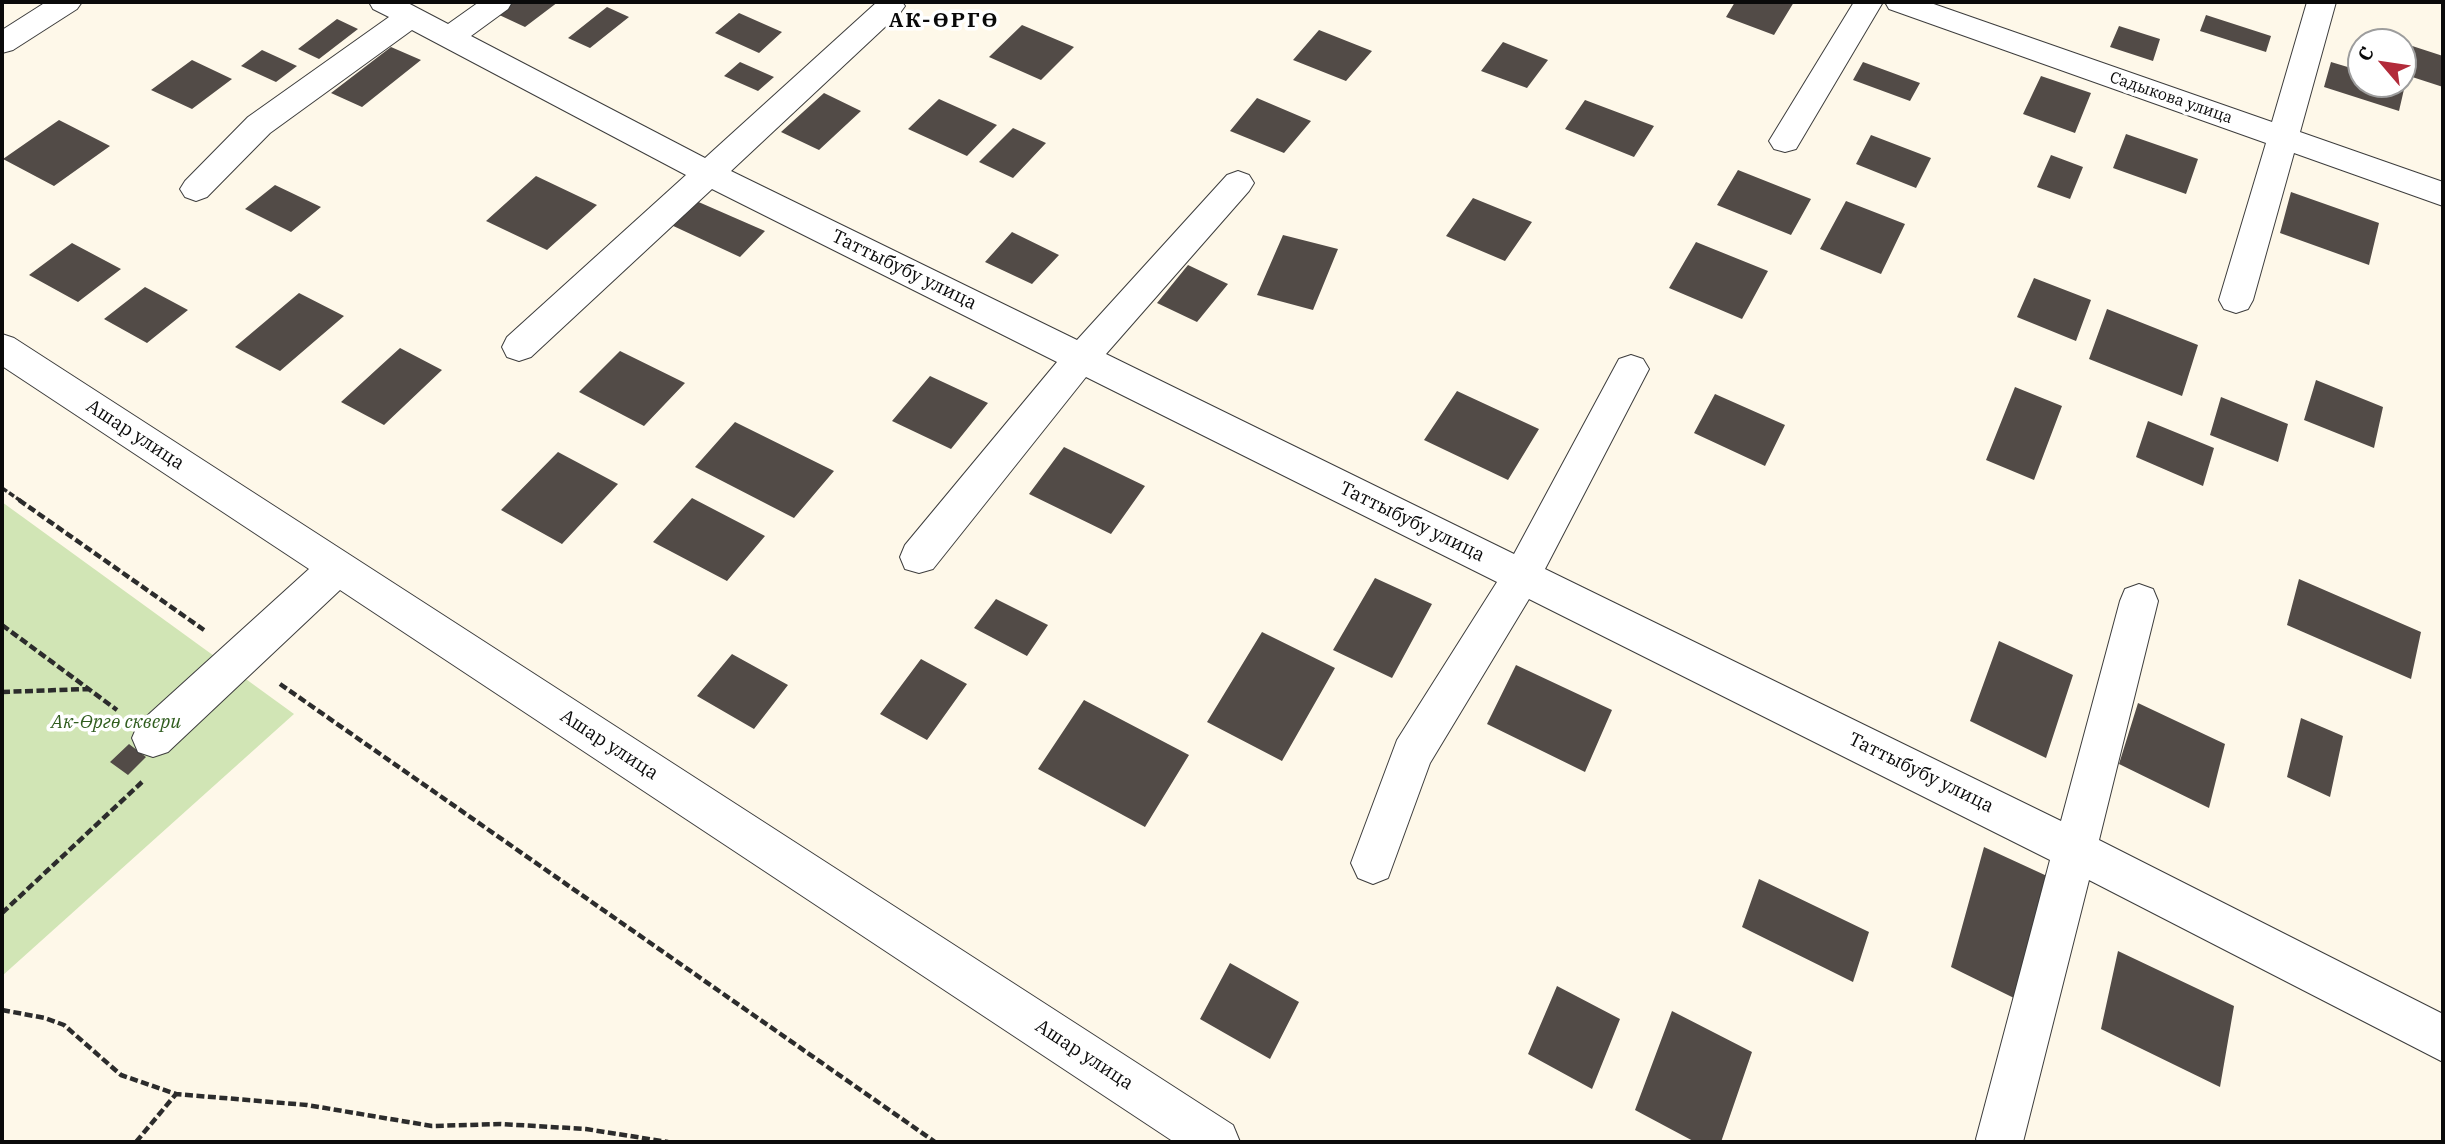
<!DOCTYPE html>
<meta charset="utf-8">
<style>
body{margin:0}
#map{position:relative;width:2445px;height:1144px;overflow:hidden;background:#fef8e9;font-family:"IBM Plex Serif",serif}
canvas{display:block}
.frame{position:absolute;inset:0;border:4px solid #0a0a0a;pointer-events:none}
.north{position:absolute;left:2347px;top:28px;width:70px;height:70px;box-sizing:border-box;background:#fff;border:2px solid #9d9d9d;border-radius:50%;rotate:299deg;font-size:19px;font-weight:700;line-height:28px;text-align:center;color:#0a0a0a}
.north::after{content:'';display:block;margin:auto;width:24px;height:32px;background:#b22b3a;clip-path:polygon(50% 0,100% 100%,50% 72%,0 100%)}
</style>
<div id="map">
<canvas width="2445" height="1144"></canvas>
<div class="frame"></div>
<div class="north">С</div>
</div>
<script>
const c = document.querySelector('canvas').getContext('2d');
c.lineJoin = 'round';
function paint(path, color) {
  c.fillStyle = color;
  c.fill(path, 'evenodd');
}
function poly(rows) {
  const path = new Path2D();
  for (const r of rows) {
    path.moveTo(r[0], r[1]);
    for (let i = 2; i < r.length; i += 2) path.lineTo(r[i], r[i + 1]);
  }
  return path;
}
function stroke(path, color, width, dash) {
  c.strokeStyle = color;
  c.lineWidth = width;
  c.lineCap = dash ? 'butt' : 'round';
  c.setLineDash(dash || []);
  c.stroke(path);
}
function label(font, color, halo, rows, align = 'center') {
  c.font = font + ' "IBM Plex Serif",serif';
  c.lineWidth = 7;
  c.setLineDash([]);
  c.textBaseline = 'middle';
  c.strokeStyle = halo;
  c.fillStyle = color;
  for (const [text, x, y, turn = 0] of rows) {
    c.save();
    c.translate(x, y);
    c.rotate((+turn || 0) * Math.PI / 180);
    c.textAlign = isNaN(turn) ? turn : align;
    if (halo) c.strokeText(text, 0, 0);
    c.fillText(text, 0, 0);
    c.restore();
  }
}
paint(poly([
 [2,502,294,714,2,976]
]), '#d1e5b5');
paint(poly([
 [510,2,558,2,525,27,495,13],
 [1735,2,1794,2,1774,35,1726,17],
 [607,7,629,17,590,48,568,38],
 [739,13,782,32,759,53,715,33],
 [2206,15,2271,36,2266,52,2200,31],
 [337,19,358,29,319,59,298,49],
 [1022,25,1074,47,1041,80,989,57],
 [2119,26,2160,39,2153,61,2110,47],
 [1319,30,1372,51,1346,81,1293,60],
 [1503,42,1548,60,1527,88,1481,71],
 [2403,43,2443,56,2443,87,2403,74],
 [391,47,421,60,362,107,331,93],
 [262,50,297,66,276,82,241,66],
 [192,60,232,79,192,109,151,90],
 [740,62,774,77,758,91,724,76],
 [1863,62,1920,83,1910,101,1853,80],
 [2331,62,2361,71,2361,84,2405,85,2399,111,2324,87],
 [2041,76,2091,93,2075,133,2023,114],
 [824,93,861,111,819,150,781,132],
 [1257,98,1311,121,1284,153,1230,131],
 [939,99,997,125,967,156,908,129],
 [1585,100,1654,126,1634,157,1565,129],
 [59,120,110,146,54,186,3,159],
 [1013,128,1046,143,1013,178,979,162],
 [2126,134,2198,159,2186,194,2113,168],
 [1871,135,1931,158,1916,188,1856,164],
 [2051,155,2083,167,2070,199,2037,187],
 [1738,170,1811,199,1791,235,1717,205],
 [536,176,597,205,547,250,486,221],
 [275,185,321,207,291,232,245,209],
 [2291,192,2379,223,2369,265,2280,233],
 [1473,198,1532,222,1505,261,1446,236],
 [694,200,765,231,740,257,669,224],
 [1846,201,1905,224,1881,274,1820,249],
 [1012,232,1059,255,1032,284,985,262],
 [1283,235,1338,249,1313,310,1257,295],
 [1696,242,1768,271,1742,319,1669,288],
 [72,243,121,269,78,302,29,275],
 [1188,265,1228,284,1197,322,1157,303],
 [2034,278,2091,300,2076,341,2017,317],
 [145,287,188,310,147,343,104,319],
 [299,293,344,316,280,371,235,347],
 [2107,309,2198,345,2182,396,2089,359],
 [400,348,442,370,384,425,341,402],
 [620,351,685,383,644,426,579,392],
 [930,376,988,403,951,449,892,421],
 [2316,380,2383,407,2374,448,2304,420],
 [2015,387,2062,406,2034,480,1986,460],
 [1457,391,1539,429,1508,480,1424,440],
 [1715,394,1785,425,1765,466,1694,433],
 [2221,397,2288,424,2278,462,2210,435],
 [2148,421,2214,448,2203,486,2136,457],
 [735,422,834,471,794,518,695,467],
 [1064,447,1145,486,1111,534,1029,494],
 [558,452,618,484,562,544,501,510],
 [692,498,765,536,727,581,653,542],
 [1375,578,1432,604,1392,678,1333,650],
 [2299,579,2421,632,2411,679,2287,625],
 [996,599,1048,625,1027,656,974,628],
 [1262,632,1335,668,1282,761,1207,722],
 [1999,641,2073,675,2046,758,1970,721],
 [732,654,788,685,754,729,697,696],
 [921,659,967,684,927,740,880,714],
 [1516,665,1612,710,1585,772,1487,724],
 [1084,700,1189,755,1145,827,1038,769],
 [2138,703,2225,744,2209,808,2119,764],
 [2301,718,2343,736,2330,797,2287,777],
 [129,744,146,757,128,775,110,762],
 [1984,847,2047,876,2016,999,1951,967],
 [1759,879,1869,932,1853,982,1742,927],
 [2118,951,2234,1006,2220,1087,2101,1029],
 [1230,963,1299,1002,1270,1059,1200,1019],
 [1557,986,1620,1019,1592,1089,1528,1054],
 [1672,1011,1752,1052,1721,1142,1695,1142,1635,1110]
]), '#524b47');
const minor = poly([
 [46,2,82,2,77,9,13,50,2,53,2,30,46,2],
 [369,2,406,2,448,24,479,2,512,2,508,9,471,36,705,158,877,2,902,2,905,6,900,13,731,171,1077,340,1227,175,1238,171,1249,175,1254,183,1249,191,1106,354,1514,554,1619,359,1631,355,1643,359,1649,369,1545,569,2061,821,2120,601,2125,589,2139,584,2153,589,2158,601,2099,840,2443,1014,2443,1062,2089,880,2023,1142,1977,1142,1976,1139,2050,860,1529,599,1430,763,1388,878,1373,884,1358,878,1351,863,1397,740,1497,582,1086,377,933,569,919,573,905,569,900,557,905,545,1057,362,712,189,531,357,519,361,507,357,502,347,507,337,686,175,412,30,270,133,207,197,196,201,185,197,180,189,185,181,248,117,389,17,373,9,369,2],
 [1854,2,1883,2,1796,149,1785,152,1774,149,1769,141,1854,2],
 [1885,2,1928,2,2272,122,2307,2,2336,2,2300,132,2443,182,2443,206,2294,153,2253,300,2248,309,2236,313,2224,309,2219,300,2266,143,1889,9,1885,2],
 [2,334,14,338,1233,1125,1240,1142,1174,1142,340,590,168,752,153,757,138,752,132,738,138,724,309,569,2,366,2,334]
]);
stroke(minor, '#3d3d3d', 2);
stroke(poly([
 [2,488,21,501]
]), '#2c2c2c', 3.5, [6, 2.5]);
stroke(poly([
 [19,500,204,630],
 [2,625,117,710],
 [280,684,935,1142],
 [2,692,88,689],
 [2,913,142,782],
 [2,1010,45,1018,64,1025,121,1075,176,1094,307,1105,432,1126,501,1124,586,1129,668,1142],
 [136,1142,176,1094]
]), '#2c2c2c', 4.5, [8, 3.5]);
paint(minor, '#fff');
label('16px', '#0a0a0a', '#fff', [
 ["Садыкова улица",2171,98,19]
]);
label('19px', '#0a0a0a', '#fff', [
 ["Таттыбубу улица",904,270,26],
 ["Ашар улица",135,435,33],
 ["Таттыбубу улица",1412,522,26],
 ["Ашар улица",609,745,33],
 ["Таттыбубу улица",1921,773,26],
 ["Ашар улица",1084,1055,33]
]);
label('italic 19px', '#305d1f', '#fff', [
 ["Ак-Өргө сквери",116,723]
]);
c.letterSpacing = '2px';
label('bold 21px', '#0a0a0a', '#fff', [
 ["АК-ӨРГӨ",944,21]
]);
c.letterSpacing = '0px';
</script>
